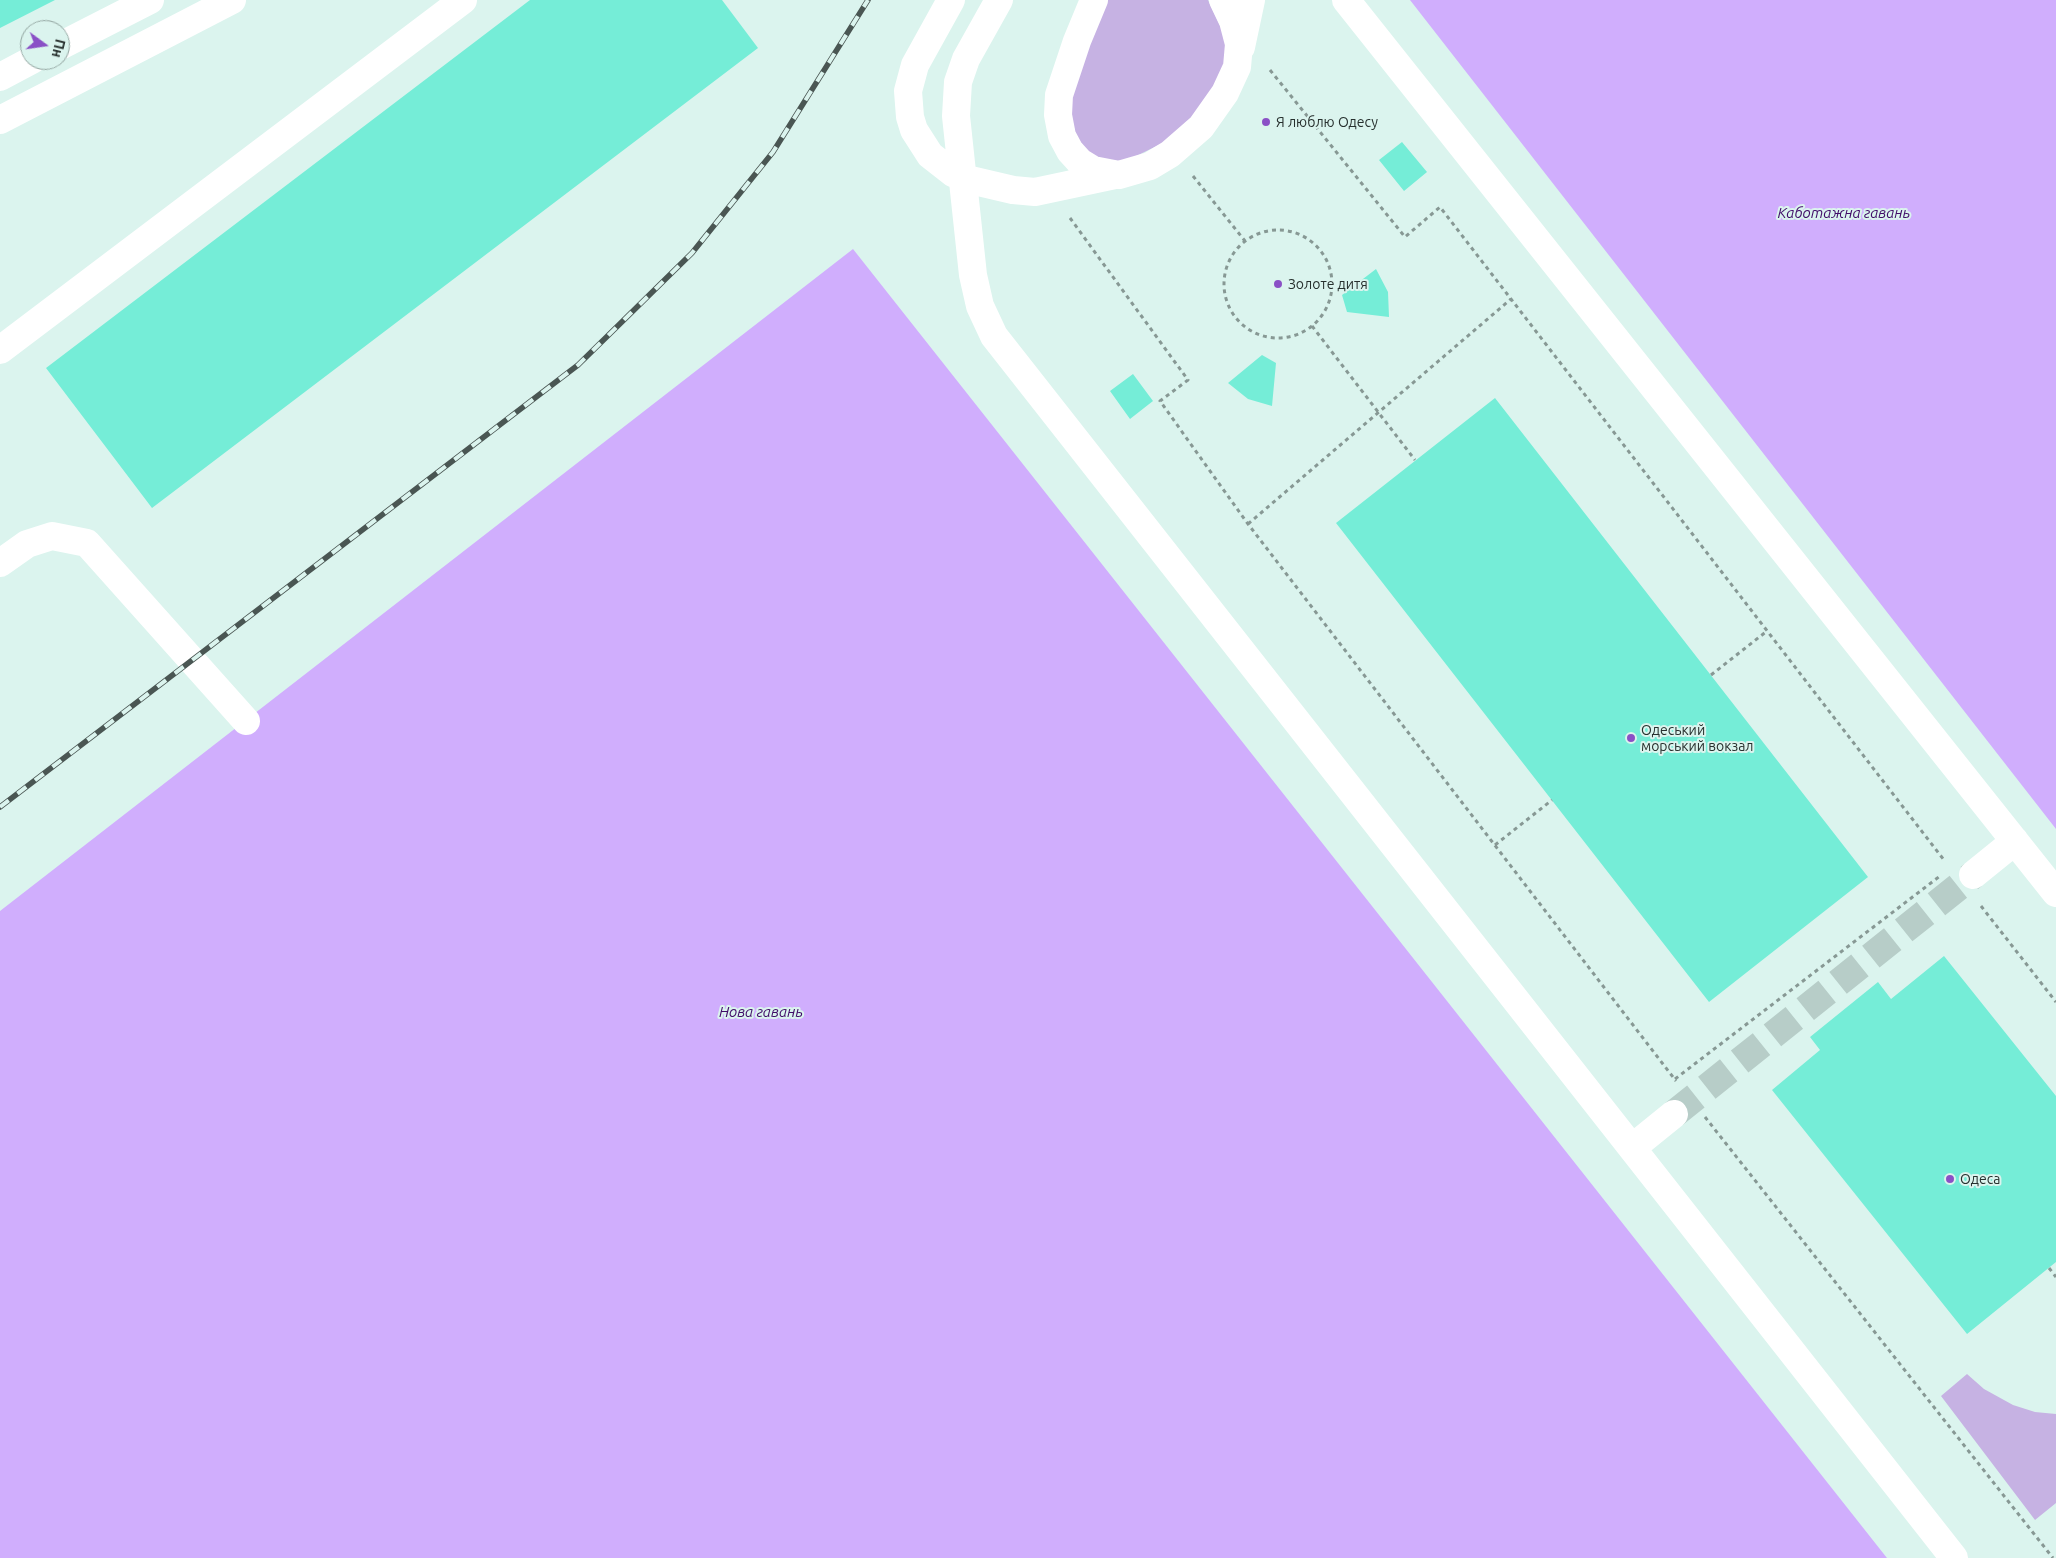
<!DOCTYPE html>
<meta charset="utf-8">
<style>
body{margin:0}
#map{position:relative;width:2056px;height:1558px;overflow:hidden;background:#dbf4ee;font-family:Ubuntu,sans-serif}
canvas{display:block}
.north{position:absolute;left:20px;top:20px;width:50px;height:50px;box-sizing:border-box;background:#dbf4ee;border:1px solid #93a6a1;border-radius:50%;rotate:104deg;font-size:14px;font-weight:700;line-height:20px;text-align:center;color:#27302e}
.north::after{content:'';display:block;margin:auto;width:18px;height:22px;background:#8a50c6;clip-path:polygon(50% 0,100% 100%,50% 72%,0 100%)}
</style>
<div id="map">
<canvas width="2056" height="1558"></canvas>
<div class="north">Пн</div>
</div>
<script>
const c = document.querySelector('canvas').getContext('2d');
c.lineJoin = 'round';
function paint(path, color) {
  c.fillStyle = color;
  c.fill(path, 'evenodd');
}
function poly(rows) {
  const path = new Path2D();
  for (const r of rows) {
    if (r.length === 3) {
      path.moveTo(r[0] + r[2], r[1]);
      path.arc(r[0], r[1], r[2], 0, 2 * Math.PI);
      continue;
    }
    path.moveTo(r[0], r[1]);
    for (let i = 2; i < r.length; i += 2) path.lineTo(r[i], r[i + 1]);
  }
  return path;
}
function stroke(path, color, width, dash) {
  c.strokeStyle = color;
  c.lineWidth = width;
  c.lineCap = dash ? 'butt' : 'round';
  c.setLineDash(dash || []);
  c.stroke(path);
}
function label(font, color, halo, rows, align = 'center') {
  c.font = font + ' Ubuntu,sans-serif';
  c.lineWidth = 4;
  c.setLineDash([]);
  c.textBaseline = 'middle';
  c.strokeStyle = halo;
  c.fillStyle = color;
  for (const [text, x, y, turn = 0] of rows) {
    c.save();
    c.translate(x, y);
    c.rotate((+turn || 0) * Math.PI / 180);
    c.textAlign = isNaN(turn) ? turn : align;
    if (halo) c.strokeText(text, 0, 0);
    c.fillText(text, 0, 0);
    c.restore();
  }
}
paint(poly([
 [1108,0,1208,0,1224,34,1226,45,1224,64,1214,86,1191,118,1163,143,1130,159,1118,161,1098,158,1088,152,1080,144,1075,132,1071,114,1072,98,1089,46],
 [1967,1374,1984,1389,2013,1405,2035,1412,2056,1414,2056,1503,2035,1520,1941,1396]
]), '#c6b2e3');
paint(poly([
 [1410,0,2056,0,2056,829],
 [853,249,1887,1558,0,1558,0,911]
]), '#d0aefd');
paint(poly([
 [0,0,55,0,0,28],
 [530,0,722,0,758,48,152,508,46,368],
 [1402,142,1427,172,1404,191,1379,160],
 [1376,269,1388,292,1389,317,1347,312,1342,295],
 [1262,355,1276,363,1272,406,1248,399,1228,383],
 [1133,374,1153,401,1130,419,1110,391],
 [1495,398,1868,877,1709,1002,1336,523],
 [1944,956,2056,1096,2056,1262,1967,1334,1772,1090,1820,1050,1810,1037,1878,982,1891,999]
]), '#75edd7');
stroke(poly([
 [1674,1114,1973,875]
]), '#b7cdc8', 28, [28, 14]);
stroke(poly([
 [1270,70,1405,237,1440,207,1944,860],
 [1193,176,1245,241],
 [1070,218,1188,380,1160,401,1248,524,1676,1081],
 [1278,284,54],
 [1312,326,1415,460],
 [1248,524,1511,299],
 [1711,675,1767,631],
 [1495,845,1552,800],
 [1981,906,2056,1002],
 [1675,1079,1940,876],
 [1705,1117,2053,1558],
 [2049,1268,2056,1277]
]), '#879894', 3, [4, 4]);
stroke(poly([
 [951,0,915,65,908,91,910,117,914,130,930,155,953,173,966,179,1013,190,1035,192,1115,175],
 [999,0,966,59,958,82,956,116,973,275,980,306,994,336,1954,1558],
 [1094,0,1077,41,1059,95,1058,115,1062,136,1070,151,1080,162,1093,170,1119,175,1150,166,1170,154,1201,127,1225,93,1237,67,1239,44,1233,21,1223,0],
 [1346,0,2056,893],
 [60,46,150,0],
 [1241,47,1251,0],
 [0,77,32,60],
 [0,120,232,0],
 [0,350,463,0],
 [0,563,27,544,52,536,87,543,246,721],
 [1973,875,2015,841],
 [1632,1148,1674,1114]
]), '#fff', 28);
const rail = poly([
 [0,807,578,365,692,253,773,152,868,0]
]);
stroke(rail, '#4a5653', 5.5);
stroke(rail, '#dbf4ee', 4, [11]);
for (const [x, y, r, color] of [
 [1266,122,5,"#8a50c6"],
 [1278,284,5,"#8a50c6"],
 [1631,738,5,"#8a50c6"],
 [1950,1179,5,"#8a50c6"]
]) {
  const dot = new Path2D();
  dot.arc(x, y, r, 0, 2 * Math.PI);
  c.fillStyle = color;
  c.fill(dot);
  stroke(dot, '#dbf4ee', 2);
}
label('14px', '#27302e', '#dbf4ee', [
 ["Я люблю Одесу",1276,122],
 ["Золоте дитя",1288,284],
 ["Одеський",1641,730],
 ["морський вокзал",1641,746],
 ["Одеса",1960,1179]
], 'left');
label('italic 15px', '#400c68', '#dbf4ee', [
 ["Каботажна гавань",1844,213],
 ["Нова гавань",761,1012]
]);
</script>
